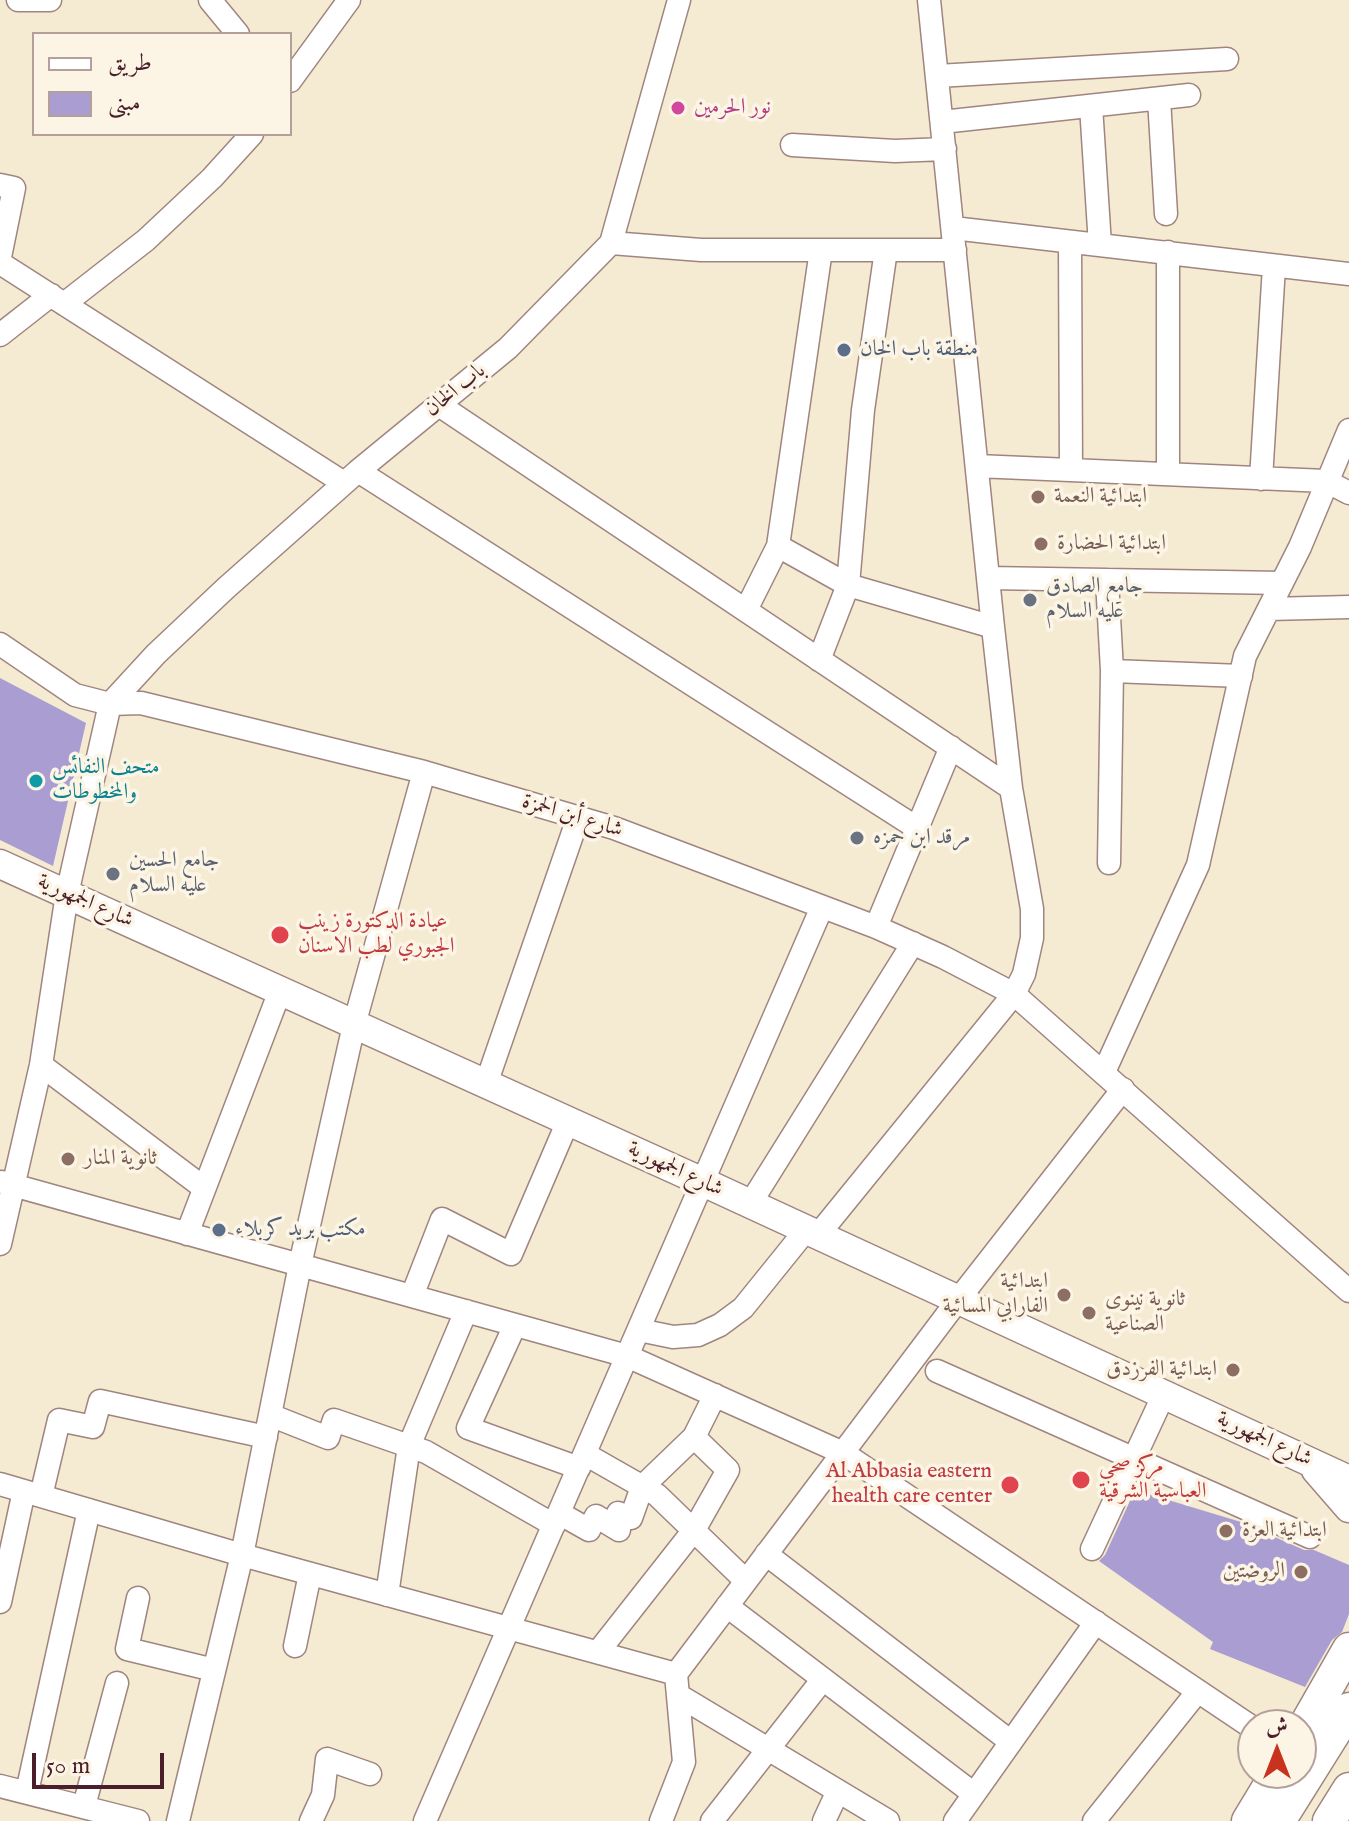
<!DOCTYPE html>
<meta charset="utf-8">
<style>
body{margin:0}
#map{position:relative;width:1349px;height:1821px;overflow:hidden;background:#f5ebd3;font-family:"IM FELL English",Amiri,serif}
canvas{display:block}
.legend{position:absolute;left:32px;top:32px;width:260px;height:104px;box-sizing:border-box;background:#fcf5e5;border:2px solid #b59f9b;margin:0;padding:10px 14px;list-style:none;font-size:24px;color:#4a1f2b}
.legend li{display:flex;align-items:center;gap:16px;height:40px}
.legend b{width:40px;border:2px solid #b59f9b}
.north{position:absolute;left:1237px;top:1709px;width:80px;height:80px;box-sizing:border-box;background:#fcf5e5;border:2px solid #b59f9b;border-radius:50%;rotate:0deg;font-size:22px;font-weight:700;line-height:32px;text-align:center;color:#4a1f2b}
.north::after{content:'';display:block;margin:auto;width:28px;height:36px;background:#c8321e;clip-path:polygon(50% 0,100% 100%,50% 72%,0 100%)}
.scale{position:absolute;left:32px;top:1753px;width:132px;height:36px;box-sizing:border-box;border:4px solid #4a1f2b;border-top:0;padding-left:10px;font-size:24px;line-height:28px;white-space:nowrap;color:#4a1f2b;-webkit-text-stroke:6px #fcf5e5;paint-order:stroke}
</style>
<div id="map">
<canvas width="1349" height="1821"></canvas>
<ul class="legend">
<li><b style="height:10px;background:#fff"></b>طريق</li>
<li><b style="height:22px;background:#aa9dd1"></b>مبنى</li>
</ul>
<div class="north">ش</div>
<div class="scale">50 m</div>
</div>
<script>
const c = document.querySelector('canvas').getContext('2d');
c.lineJoin = 'round';
function paint(path, color) {
  c.fillStyle = color;
  c.fill(path, 'evenodd');
}
function poly(rows) {
  const path = new Path2D();
  for (const r of rows) {
    path.moveTo(r[0], r[1]);
    for (let i = 2; i < r.length; i += 2) path.lineTo(r[i], r[i + 1]);
  }
  return path;
}
function stroke(path, color, width, dash) {
  c.strokeStyle = color;
  c.lineWidth = width;
  c.lineCap = dash ? 'butt' : 'round';
  c.setLineDash(dash || []);
  c.stroke(path);
}
function label(font, color, halo, rows, align = 'center') {
  c.font = font + ' "IM FELL English",Amiri,serif';
  c.lineWidth = 7;
  c.setLineDash([]);
  c.textBaseline = 'middle';
  c.strokeStyle = halo;
  c.fillStyle = color;
  for (const [text, x, y, turn = 0] of rows) {
    c.save();
    c.translate(x, y);
    c.rotate((+turn || 0) * Math.PI / 180);
    c.textAlign = isNaN(turn) ? turn : align;
    if (halo) c.strokeText(text, 0, 0);
    c.fillText(text, 0, 0);
    c.restore();
  }
}
paint(poly([
 [0,678,86,723,53,866,0,840],
 [1135,1490,1241,1522,1304,1550,1314,1550,1349,1565,1349,1614,1342,1632,1332,1640,1305,1687,1210,1649,1213,1642,1099,1561,1105,1555]
]), '#aa9dd1');
const minor = poly([
 [18,0,50,0],
 [210,0,238,34],
 [938,76,1227,59],
 [290,81,349,0],
 [1159,99,1166,214],
 [1091,106,1100,245],
 [942,122,1189,95],
 [792,145,895,151,945,149],
 [0,185,14,188,0,257],
 [953,228,1349,274],
 [1070,242,1071,470],
 [611,243,701,250,955,250],
 [0,263,344,483],
 [64,304,146,240,212,178,252,134],
 [0,335,51,295],
 [439,405,1011,788],
 [977,466,1326,481,1349,493],
 [358,471,917,828],
 [1168,474,1168,252],
 [1261,479,1274,266],
 [778,546,848,585,993,627],
 [989,578,1282,583],
 [1107,580,1112,671,1109,863],
 [1269,609,1349,607],
 [746,610,778,546,821,250],
 [0,644,75,695,110,704,141,703,424,772,614,828,876,927,943,957,1014,994,1349,1291],
 [819,660,848,585,863,410,886,250],
 [1112,671,1241,676],
 [876,927,951,747],
 [41,1065,204,1188],
 [1104,1072,1198,865,1245,656,1300,547,1349,430],
 [486,1084,578,818],
 [2,1182,627,1356,843,1453,1253,1728],
 [750,1204,913,943],
 [187,1234,280,991],
 [818,1235,1014,994,1024,974,1032,938,1032,909,1011,788,993,627,929,0],
 [0,1244,41,1065,67,894,110,704,156,654,226,588,358,471,508,348,611,243,679,0],
 [412,1296,442,1219,511,1254,568,1121],
 [515,1325,468,1428,579,1468],
 [639,1330,673,1337,698,1335,720,1325,743,1308,806,1230],
 [937,1371,1310,1537],
 [270,1415,328,1438,334,1420,426,1452,554,1525],
 [585,1454,657,1495,746,1581],
 [0,1484,242,1555,676,1674],
 [41,1496,59,1420,93,1427,100,1401,266,1437],
 [559,1513,589,1530,596,1516,619,1530,618,1513,631,1518,642,1487,694,1437],
 [1092,1549,1164,1394],
 [766,1554,1011,1742],
 [387,1595,409,1446,466,1311],
 [138,1598,127,1649,214,1670],
 [0,1602,24,1491],
 [727,1606,974,1794],
 [295,1646,310,1574],
 [598,1652,694,1530,728,1470,694,1437,715,1395],
 [678,1695,888,1821],
 [0,1786,138,1821],
 [27,1792,89,1510],
 [84,1806,117,1683],
 [178,1821,242,1555,300,1265,354,1025,424,772],
 [311,1821,323,1795,327,1759,370,1774],
 [425,1821,822,907],
 [661,1821,684,1762,676,1674,958,1300,1123,1089],
 [712,1821,823,1679],
 [824,1821,838,1791],
 [955,1821,1096,1622],
 [1094,1821,1198,1691]
]);
const major = poly([
 [0,864,703,1182,1349,1480],
 [1316,1470,1349,1508]
]);
const highway = poly([
 [1301,1733,1349,1649],
 [1248,1821,1277,1773],
 [1279,1821,1349,1709],
 [1329,1821,1349,1789]
]);
stroke(minor, '#a0857f', 25);
stroke(major, '#a0857f', 31);
stroke(highway, '#a0857f', 35);
stroke(minor, '#fff', 22);
stroke(major, '#fff', 28);
stroke(highway, '#fff', 32);
for (const [x, y, r, color] of [
 [678,108,8,"#d1479c"],
 [844,350,8,"#5c6f8a"],
 [1038,497,8,"#8d6e63"],
 [1041,544,8,"#8d6e63"],
 [1030,600,8,"#6b7280"],
 [36,781,8,"#0f9aa8"],
 [857,838,8,"#6b7280"],
 [113,874,8,"#6b7280"],
 [280,935,10,"#e0444e"],
 [68,1159,8,"#8d6e63"],
 [219,1230,8,"#5c6f8a"],
 [1064,1295,8,"#8d6e63"],
 [1089,1313,8,"#8d6e63"],
 [1233,1370,8,"#8d6e63"],
 [1081,1480,10,"#e0444e"],
 [1010,1485,10,"#e0444e"],
 [1226,1531,8,"#8d6e63"],
 [1301,1572,8,"#8d6e63"]
]) {
  const dot = new Path2D();
  dot.arc(x, y, r, 0, 2 * Math.PI);
  c.fillStyle = color;
  c.fill(dot);
  stroke(dot, '#fcf5e5', 3);
}
label('22px', '#b23c85', '#fcf5e5', [
 ["نور الحرمين",694,108]
], 'left');
label('22px', '#4e5e75', '#fcf5e5', [
 ["منطقة باب الخان",860,350],
 ["مكتب بريد كربلاء",235,1230]
], 'left');
label('22px', '#4a1f2b', '#fcf5e5', [
 ["باب الخان",456,391,-39],
 ["شارع أبن الحمزة",572,817,17],
 ["شارع الجمهورية",85,902,24],
 ["شارع الجمهورية",675,1170,25],
 ["شارع الجمهورية",1264,1440,25]
]);
label('22px', '#785e54', '#fcf5e5', [
 ["ابتدائية النعمة",1054,497],
 ["ابتدائية الحضارة",1057,544],
 ["ثانوية المنار",84,1159],
 ["ابتدائية",1048,1282,"right"],
 ["الفارابي المسائية",1048,1307,"right"],
 ["ثانوية نينوى",1105,1300],
 ["الصناعية",1105,1325],
 ["ابتدائية الفرزدق",1217,1370,"right"],
 ["ابتدائية العزة",1242,1531],
 ["الروضتين",1285,1572,"right"]
], 'left');
label('22px', '#5b616d', '#fcf5e5', [
 ["جامع الصادق",1046,587],
 ["عليه السلام",1046,612],
 ["مرقد ابن حمزه",873,838],
 ["جامع الحسين",129,861],
 ["عليه السلام",129,886]
], 'left');
label('22px', '#0d838f', '#fcf5e5', [
 ["متحف النفائس",52,768],
 ["والمخطوطات",52,793]
], 'left');
label('22px', '#be3a42', '#fcf5e5', [
 ["عيادة الدكتورة زينب",298,922],
 ["الجبوري لطب الاسنان",298,947],
 ["مركز صحي",1099,1467],
 ["العباسية الشرقية",1099,1492],
 ["Al Abbasia eastern",992,1472,"right"],
 ["health care center",992,1497,"right"]
], 'left');
</script>
